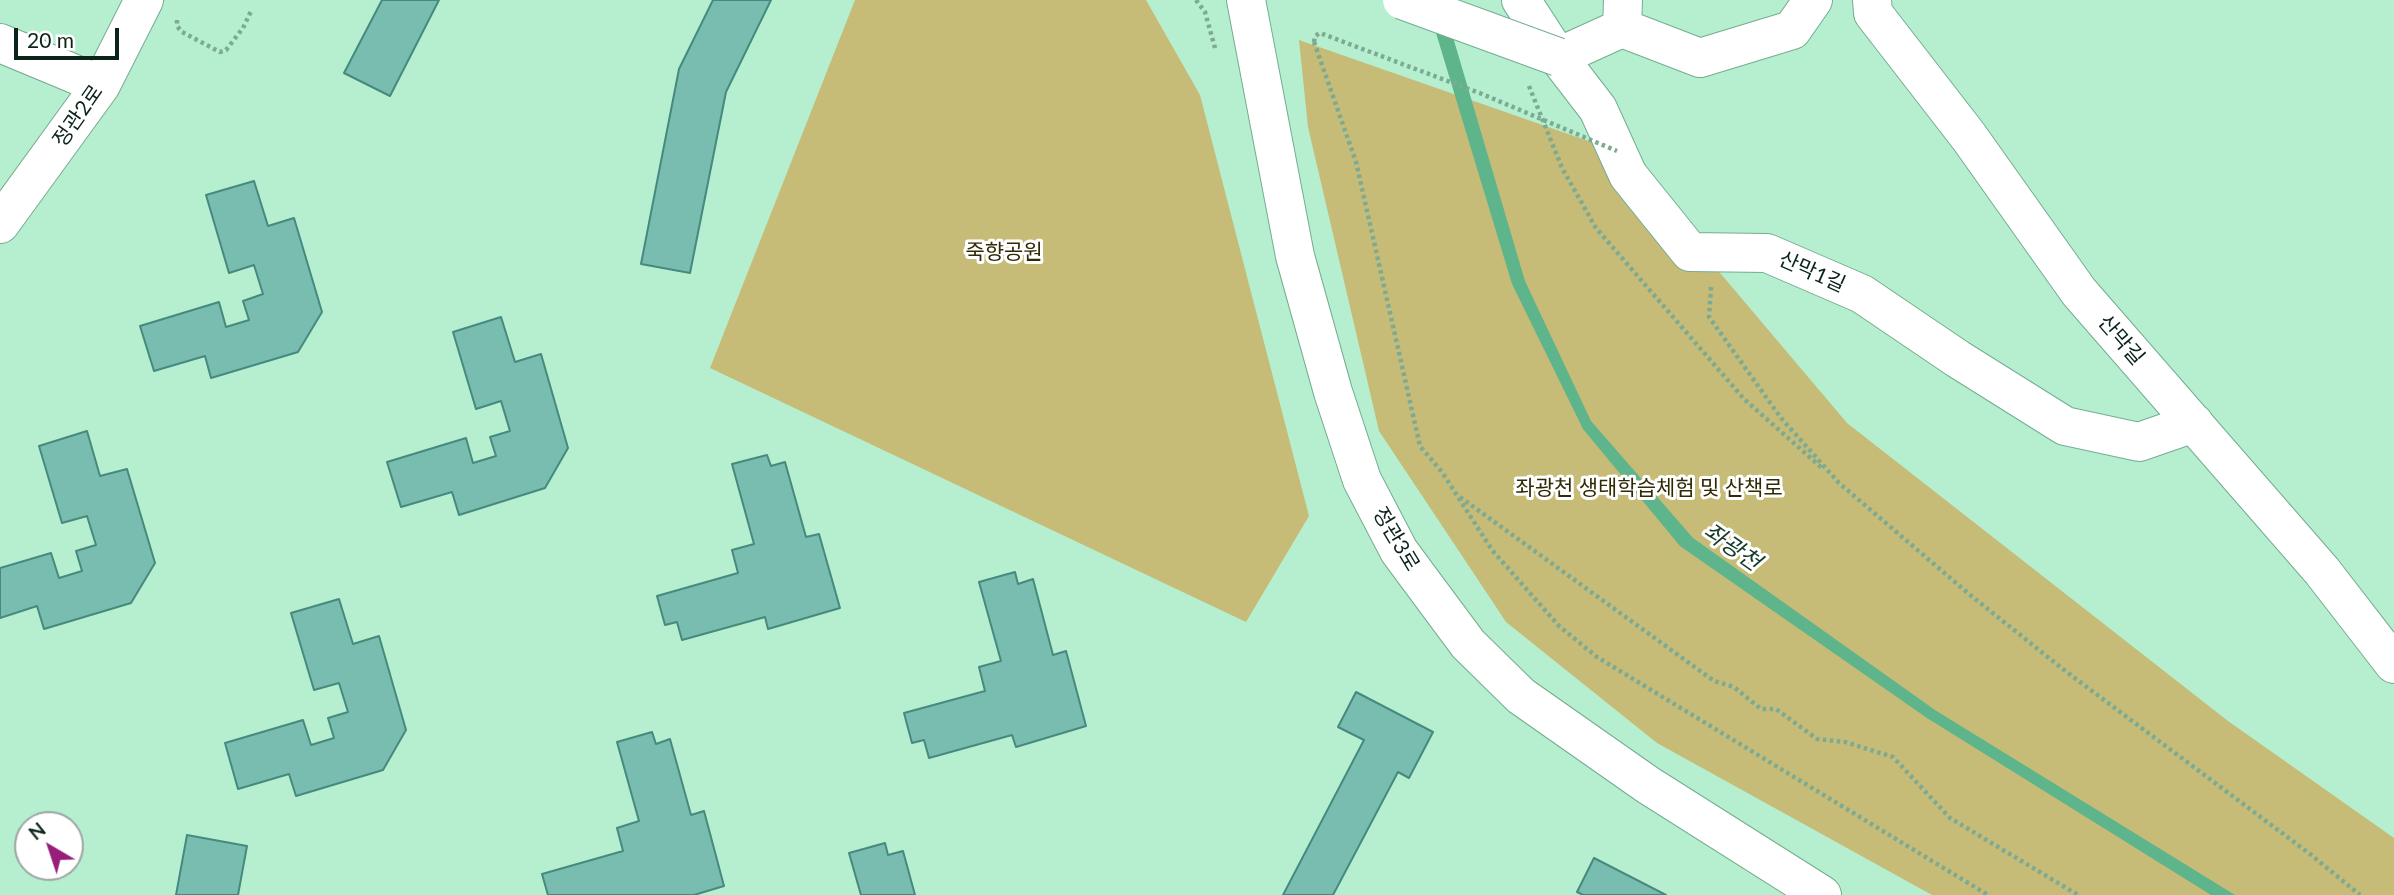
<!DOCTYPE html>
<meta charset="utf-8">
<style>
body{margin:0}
#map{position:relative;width:2394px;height:895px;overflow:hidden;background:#b5efd0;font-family:Lato,sans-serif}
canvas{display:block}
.north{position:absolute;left:14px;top:811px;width:70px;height:70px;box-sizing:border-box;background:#fff;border:2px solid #9ea7a3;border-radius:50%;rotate:321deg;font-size:19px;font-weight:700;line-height:28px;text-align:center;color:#0c2318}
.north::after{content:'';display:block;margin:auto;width:24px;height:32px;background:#981f79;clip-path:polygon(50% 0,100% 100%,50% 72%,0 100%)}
.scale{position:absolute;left:14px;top:28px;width:105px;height:32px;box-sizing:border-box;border:4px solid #0c2318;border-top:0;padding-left:9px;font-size:21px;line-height:24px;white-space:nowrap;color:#0c2318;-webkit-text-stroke:5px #fff;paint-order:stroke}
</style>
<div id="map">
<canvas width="2394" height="895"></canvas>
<div class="north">N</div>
<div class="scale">20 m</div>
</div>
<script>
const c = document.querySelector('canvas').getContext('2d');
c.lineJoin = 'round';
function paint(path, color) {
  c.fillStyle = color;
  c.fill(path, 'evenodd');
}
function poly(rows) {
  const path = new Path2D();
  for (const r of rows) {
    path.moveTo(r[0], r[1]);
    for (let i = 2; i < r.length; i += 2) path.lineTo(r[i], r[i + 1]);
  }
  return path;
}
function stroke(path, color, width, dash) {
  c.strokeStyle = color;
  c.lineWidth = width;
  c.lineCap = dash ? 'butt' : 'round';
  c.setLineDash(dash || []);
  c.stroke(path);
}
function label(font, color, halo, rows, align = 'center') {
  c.font = font + ' Lato,"Noto Sans KR",sans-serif';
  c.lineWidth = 6;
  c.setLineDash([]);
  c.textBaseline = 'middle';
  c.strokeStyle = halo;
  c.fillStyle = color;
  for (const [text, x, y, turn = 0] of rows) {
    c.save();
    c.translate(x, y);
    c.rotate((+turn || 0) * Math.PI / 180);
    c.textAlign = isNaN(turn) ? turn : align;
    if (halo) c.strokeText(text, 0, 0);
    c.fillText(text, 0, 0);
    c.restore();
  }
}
paint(poly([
 [855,0,1146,0,1200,95,1309,516,1246,622,710,368],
 [1299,40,1617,151,1847,423,2228,721,2394,838,2394,895,1932,895,1657,743,1506,622,1379,431,1308,127]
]), '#c6bc78');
paint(poly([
 [1426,0,1442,0,1525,281,1591,421,1693,538,1935,710,2235,895,2211,895,1927,718,1680,546,1583,429,1512,284]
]), '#5eb48b');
const building = poly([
 [382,0,439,0,390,96,344,73,382,0],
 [713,0,771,0,726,92,690,273,641,264,679,69,713,0],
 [254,181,268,226,294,218,322,312,298,352,211,378,205,356,154,371,140,326,219,302,226,327,249,320,243,301,263,294,254,265,229,273,206,195,254,181],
 [501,317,515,362,541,354,568,448,545,488,459,515,452,492,401,507,387,462,466,438,473,463,496,456,490,437,510,431,501,401,476,409,453,332,501,317],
 [87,431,100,476,127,469,155,563,131,603,44,629,37,606,0,618,0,568,51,553,59,578,82,571,76,551,96,545,87,516,62,523,39,446,87,431],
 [767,455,771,466,785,462,806,537,819,534,840,608,768,629,765,617,682,640,677,622,665,625,657,596,738,573,732,550,754,544,732,464,767,455],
 [1015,572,1018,584,1033,579,1053,655,1066,651,1086,726,1016,747,1012,735,929,758,924,740,912,743,904,713,985,691,979,667,1001,661,979,582,1015,572],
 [339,599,353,644,379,636,406,730,383,770,296,796,289,774,238,789,225,743,303,720,311,745,334,738,328,718,348,712,339,683,314,690,291,613,339,599],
 [1356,692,1433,732,1409,778,1398,772,1333,895,1283,895,1364,740,1338,727,1356,692],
 [652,732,656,744,670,739,691,815,704,811,724,886,694,895,548,895,542,874,623,851,617,828,639,821,617,742,652,732],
 [187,835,247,846,238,895,176,895,187,835],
 [885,843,888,855,903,851,915,895,861,895,849,853,885,843],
 [1594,858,1666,895,1583,895,1577,892,1594,858]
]);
paint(building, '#79bdb1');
stroke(building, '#468a7e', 2);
const minor = poly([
 [1246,0,1295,256,1333,392,1362,480,1399,551,1468,644,1521,696,1648,785,1822,895],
 [1521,0,1558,57,1598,109,1628,175,1690,252,1767,253,1862,294,1958,359,2065,426,2139,442,2194,423],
 [1872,0,1873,13,1969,137,2079,292,2322,571,2394,664],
 [1622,28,1700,58,1792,30,1813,0],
 [0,43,101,85],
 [1558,57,1622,28,1623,0],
 [0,224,101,85,144,0]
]);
stroke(minor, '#75ac90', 40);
stroke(poly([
 [1196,0,1205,12,1215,48],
 [177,20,177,26,182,32,220,52,226,50,243,28,252,9],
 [1314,42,1356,162,1420,446,1442,472,1492,550,1559,626,1597,657,1988,895],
 [1529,86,1562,168,1596,228,1744,399,1822,468],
 [1711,287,1709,317,1781,418,1839,483,1969,594,2064,670,2310,854,2360,895],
 [1460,497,1714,681,1734,687,1761,709,1776,709,1817,739,1845,742,1893,757,1950,818,2078,895]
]), '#7caa92', 4.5, [3.5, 3.5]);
stroke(minor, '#fff', 38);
const minorBridge = poly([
 [1402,0,1558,57]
]);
stroke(minorBridge, '#75ac90', 40, []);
stroke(poly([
 [1314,42,1315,36,1320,33,1482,94,1617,151]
]), '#7caa92', 4.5, [3.5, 3.5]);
stroke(minorBridge, '#fff', 38);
label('21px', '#0c2318', '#fff', [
 ["정관2로",78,116,-55],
 ["산막1길",1812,272,24],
 ["산막길",2121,340,49],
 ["정관3로",1396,539,59]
]);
label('21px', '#302b05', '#fff', [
 ["죽향공원",1004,252],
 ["좌광천 생태학습체험 및 산책로",1649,488]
]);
label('italic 23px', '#153b29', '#fff', [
 ["좌광천",1732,547,35]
]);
</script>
